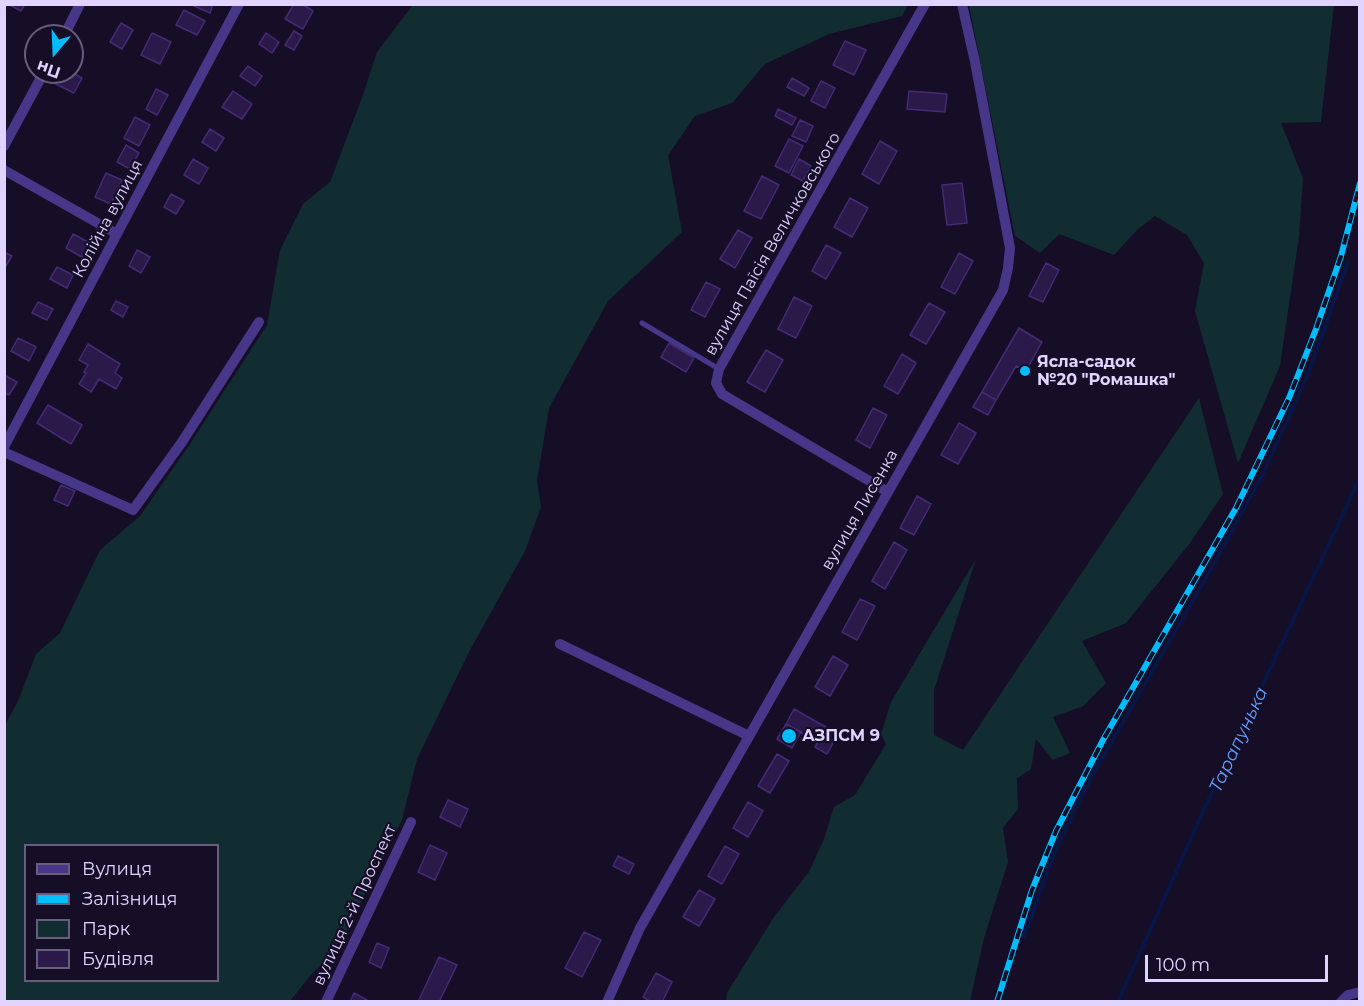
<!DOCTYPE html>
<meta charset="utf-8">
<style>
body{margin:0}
#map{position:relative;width:1364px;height:1006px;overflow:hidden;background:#160e27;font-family:Montserrat,sans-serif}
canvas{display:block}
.frame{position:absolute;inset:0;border:6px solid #e0d4ff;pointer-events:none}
.legend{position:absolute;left:24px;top:844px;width:195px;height:138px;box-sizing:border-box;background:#160e27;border:2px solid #675d7d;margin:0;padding:8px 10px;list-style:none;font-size:18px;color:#e0d4ff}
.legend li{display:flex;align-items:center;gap:12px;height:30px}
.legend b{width:30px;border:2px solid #675d7d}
.north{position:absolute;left:24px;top:24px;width:60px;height:60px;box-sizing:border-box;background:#160e27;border:2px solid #675d7d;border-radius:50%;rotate:199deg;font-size:16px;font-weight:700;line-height:24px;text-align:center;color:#e0d4ff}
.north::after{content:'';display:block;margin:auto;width:21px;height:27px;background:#00bdff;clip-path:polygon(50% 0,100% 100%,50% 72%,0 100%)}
.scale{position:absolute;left:1145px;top:955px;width:183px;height:27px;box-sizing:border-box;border:3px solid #e0d4ff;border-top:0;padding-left:8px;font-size:18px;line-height:21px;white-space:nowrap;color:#e0d4ff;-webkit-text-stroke:4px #160e27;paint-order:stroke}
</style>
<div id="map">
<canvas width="1364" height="1006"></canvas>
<div class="frame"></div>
<ul class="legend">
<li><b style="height:8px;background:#473788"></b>Вулиця</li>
<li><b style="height:8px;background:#00bdff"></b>Залізниця</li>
<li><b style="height:16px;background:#112d31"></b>Парк</li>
<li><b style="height:16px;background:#2a1949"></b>Будівля</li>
</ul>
<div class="north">Пн</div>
<div class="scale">100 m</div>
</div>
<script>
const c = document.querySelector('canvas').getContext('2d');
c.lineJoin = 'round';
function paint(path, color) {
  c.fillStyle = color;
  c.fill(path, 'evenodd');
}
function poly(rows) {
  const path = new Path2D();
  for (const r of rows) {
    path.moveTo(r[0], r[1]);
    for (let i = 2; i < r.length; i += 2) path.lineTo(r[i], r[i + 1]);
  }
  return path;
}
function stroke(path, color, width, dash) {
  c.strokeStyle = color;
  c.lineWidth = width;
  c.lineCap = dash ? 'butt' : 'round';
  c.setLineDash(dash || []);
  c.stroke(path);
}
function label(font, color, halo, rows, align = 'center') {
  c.font = font + ' Montserrat,sans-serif';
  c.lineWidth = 4.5;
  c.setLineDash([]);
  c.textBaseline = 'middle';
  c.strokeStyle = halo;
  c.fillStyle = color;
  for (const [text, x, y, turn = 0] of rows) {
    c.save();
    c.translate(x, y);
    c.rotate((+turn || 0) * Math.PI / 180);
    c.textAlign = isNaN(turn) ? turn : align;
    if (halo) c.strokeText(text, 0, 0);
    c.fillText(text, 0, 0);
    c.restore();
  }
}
paint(poly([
 [413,5,908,5,902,16,829,34,765,64,732,103,695,116,668,155,682,232,608,301,549,408,537,480,541,507,525,551,470,650,417,759,402,820,340,944,310,976,290,1001,5,1001,5,725,18,701,36,654,60,633,100,550,140,516,190,444,267,325,280,250,303,204,330,182,362,98,377,52],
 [26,846,218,846,218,980,26,980],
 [969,5,1334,5,1321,122,1281,123,1303,178,1299,236,1280,366,1238,463,1195,311,1204,263,1187,235,1155,216,1137,230,1114,255,1059,234,1040,253,1015,236],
 [1199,398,1223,494,1190,543,1126,623,1082,641,1106,683,1083,706,1053,717,1070,753,1053,760,1036,739,1031,769,1017,778,1018,809,1003,828,1008,862,984,938,970,1001,726,1001,727,993,774,917,809,872,824,839,834,807,855,795,886,744,881,734,891,702,976,559,934,690,934,735,963,750]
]), '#112d31');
stroke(poly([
 [1024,937,1052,859,1074,811,1096,769,1206,578,1262,476,1309,372,1348,262],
 [1118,1002,1205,807,1360,478]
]), '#081547', 4);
const building = poly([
 [8,4,25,4,21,11,8,4],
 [195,4,213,4,210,13,194,6,195,4],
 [294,4,302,4,313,11,303,29,285,19,294,4],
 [184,10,205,21,197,35,176,25,184,10],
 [121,23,133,30,122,49,110,42,121,23],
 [294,31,302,36,294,50,285,45,294,31],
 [152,33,171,42,160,64,141,55,152,33],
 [266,33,279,42,272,53,259,44,266,33],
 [845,41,866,50,854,75,833,65,845,41],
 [248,66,262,76,255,86,240,76,248,66],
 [60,72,71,72,82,78,74,93,54,83,60,72],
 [792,78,809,88,804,96,787,87,792,78],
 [821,81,835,88,825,108,811,101,821,81],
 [156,89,168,95,157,115,146,109,156,89],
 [233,91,252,104,242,119,222,107,233,91],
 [909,91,947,94,945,112,907,109,909,91],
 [778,109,796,118,792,125,775,116,778,109],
 [135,117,150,125,139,146,124,138,135,117],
 [800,120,813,126,806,142,792,136,800,120],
 [210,129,224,138,216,151,202,142,210,129],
 [789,139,803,146,789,173,775,166,789,139],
 [880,141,897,151,879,184,862,174,880,141],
 [126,145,139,153,130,169,117,162,126,145],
 [193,159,208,168,199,184,184,175,193,159],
 [799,159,811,166,803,181,791,175,799,159],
 [106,173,122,180,111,204,95,197,106,173],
 [762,176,779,185,761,219,744,211,762,176],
 [962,183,967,223,947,225,942,185,962,183],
 [171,194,184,201,176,214,164,207,171,194],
 [850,198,868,208,852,237,834,227,850,198],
 [738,230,752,238,735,268,720,259,738,230],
 [73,234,90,243,82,257,66,248,73,234],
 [826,245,841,253,826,279,812,271,826,245],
 [137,250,150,257,141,273,129,266,137,250],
 [4,252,12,256,4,269,4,252],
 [959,253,973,261,955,294,941,287,959,253],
 [1046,263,1059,270,1043,302,1029,296,1046,263],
 [57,267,73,275,67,288,50,279,57,267],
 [706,282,720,289,705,317,691,310,706,282],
 [794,297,812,306,796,338,778,329,794,297],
 [116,301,128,307,123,317,111,310,116,301],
 [38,302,53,309,47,320,32,313,38,302],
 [929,303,945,312,926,344,910,335,929,303],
 [1019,328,1042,342,1026,371,1016,366,996,400,982,392,1019,328],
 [18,338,36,347,29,361,11,351,18,338],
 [669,343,694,358,686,372,661,357,669,343],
 [88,344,120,364,115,373,122,378,116,389,99,379,91,392,79,384,86,373,84,372,88,365,79,360,88,344],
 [766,350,783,360,765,392,747,382,766,350],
 [902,354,916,363,898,394,884,386,902,354],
 [4,375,17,382,9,395,4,393,4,375],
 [982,392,996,400,988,415,973,407,982,392],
 [48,405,82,425,71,444,37,423,48,405],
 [873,408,887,415,870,448,856,440,873,408],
 [959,423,976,433,958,464,941,455,959,423],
 [61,485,75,491,68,506,54,500,61,485],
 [917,496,931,504,914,535,900,528,917,496],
 [894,542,907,550,885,589,872,581,894,542],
 [860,599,875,606,857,640,842,632,860,599],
 [833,656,848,665,830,696,815,687,833,656],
 [794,709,838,734,827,754,815,747,818,742,786,724,794,709],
 [786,724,801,732,792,748,777,739,786,724],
 [777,754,789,761,770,793,758,786,777,754],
 [448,800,468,809,460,827,440,817,448,800],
 [748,802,763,811,748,837,733,828,748,802],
 [430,845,447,853,435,880,418,872,430,845],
 [725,846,739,854,722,884,708,876,725,846],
 [618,856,634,864,629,874,613,866,618,856],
 [699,890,715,899,699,926,683,917,699,890],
 [584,932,601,940,582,977,565,968,584,932],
 [377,943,389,948,381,968,369,962,377,943],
 [439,957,457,965,439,1002,418,1002,439,957],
 [656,973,672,982,662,1002,651,1002,643,997,656,973],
 [354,993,367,1000,366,1002,350,1002,354,993]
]);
paint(building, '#2a1949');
stroke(building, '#452a76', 1.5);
stroke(poly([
 [642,323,719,369]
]), '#473788', 5);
stroke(poly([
 [64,36,80,4],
 [4,146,44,72],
 [4,170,117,234],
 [4,447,239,4],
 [4,452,133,510,182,442,259,322],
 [888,492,722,394,716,383,719,369,925,4],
 [560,644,749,736],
 [326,1002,411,822],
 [607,1002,640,928,1003,290,1008,268,1010,248,975,62,962,4],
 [1341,1002,1348,995,1360,992]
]), '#473788', 10);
const rail = poly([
 [997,1002,1032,890,1056,831,1103,740,1236,508,1289,398,1316,329,1341,256,1360,183]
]);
stroke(rail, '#00bdff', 6);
stroke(rail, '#160e27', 4, [11]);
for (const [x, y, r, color] of [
 [1025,371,6,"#00bdff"],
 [789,736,8,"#00bdff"]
]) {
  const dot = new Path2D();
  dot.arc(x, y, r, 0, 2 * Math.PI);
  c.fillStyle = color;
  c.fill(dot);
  stroke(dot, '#160e27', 2);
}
label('16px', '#e0d4ff', '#160e27', [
 ["Колійна вулиця",108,219,-62],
 ["вулиця Паїсія Величковського",773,244,-60],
 ["вулиця Лисенка",860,510,-60],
 ["вулиця 2-й Проспект",355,905,-65]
]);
label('bold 16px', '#e0d4ff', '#160e27', [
 ["Ясла-садок",1037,362],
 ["№20 \"Ромашка\"",1037,380],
 ["АЗПСМ 9",802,736]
], 'left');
label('italic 18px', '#629eff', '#160e27', [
 ["Тарапунька",1239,740,-65]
]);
</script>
